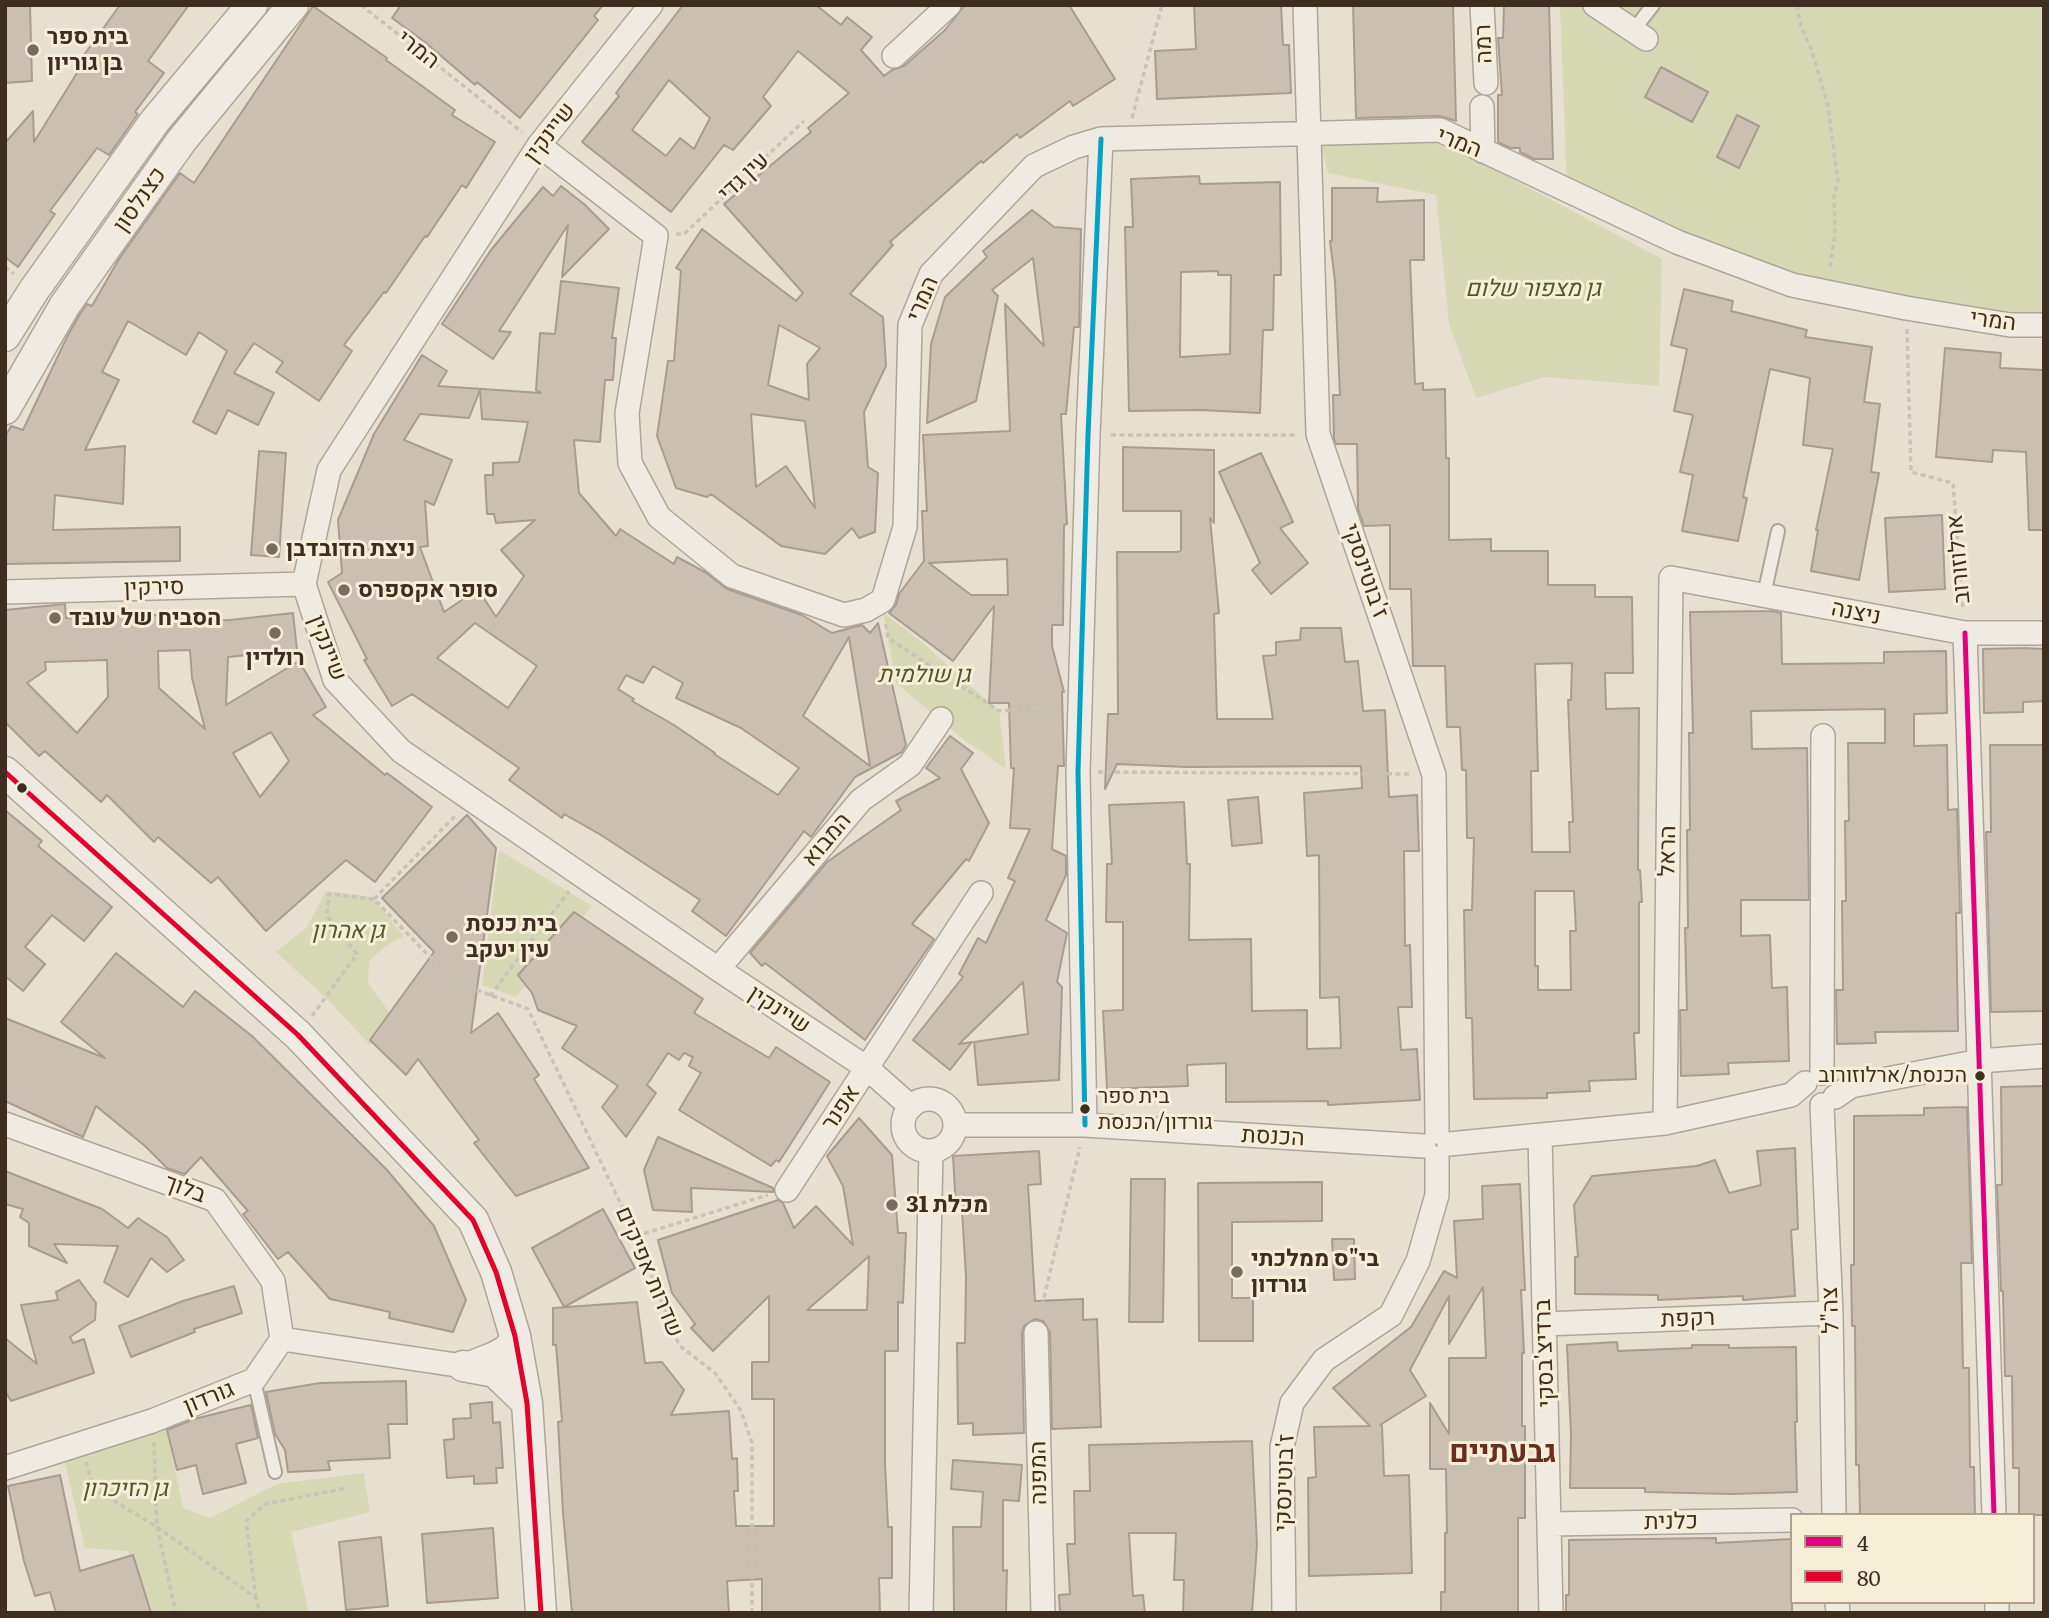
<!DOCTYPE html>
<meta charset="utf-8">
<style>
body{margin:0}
#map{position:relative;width:2049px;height:1618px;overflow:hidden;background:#e7e0d1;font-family:Literata,serif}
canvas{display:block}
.frame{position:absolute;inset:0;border:7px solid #3d2e20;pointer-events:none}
.legend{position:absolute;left:1790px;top:1513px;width:245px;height:91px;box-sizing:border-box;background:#f7eed8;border:2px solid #ada18e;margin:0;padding:9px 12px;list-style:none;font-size:21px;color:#3d2e20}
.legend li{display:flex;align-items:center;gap:14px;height:35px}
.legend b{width:35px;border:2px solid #ada18e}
</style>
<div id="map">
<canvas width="2049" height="1618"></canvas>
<div class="frame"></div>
<ul class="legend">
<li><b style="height:9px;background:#e5007d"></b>4</li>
<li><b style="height:9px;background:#e4002b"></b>80</li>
</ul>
</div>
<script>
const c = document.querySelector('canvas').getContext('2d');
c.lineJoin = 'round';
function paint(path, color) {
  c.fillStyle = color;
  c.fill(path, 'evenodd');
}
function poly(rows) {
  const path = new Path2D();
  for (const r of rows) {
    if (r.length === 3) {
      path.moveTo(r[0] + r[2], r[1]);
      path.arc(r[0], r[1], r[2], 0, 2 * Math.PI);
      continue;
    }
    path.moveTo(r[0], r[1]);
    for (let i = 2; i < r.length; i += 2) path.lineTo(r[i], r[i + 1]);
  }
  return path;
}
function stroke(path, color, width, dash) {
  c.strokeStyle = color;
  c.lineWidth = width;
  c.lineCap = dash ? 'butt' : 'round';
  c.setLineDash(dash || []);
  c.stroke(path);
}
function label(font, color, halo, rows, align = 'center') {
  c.font = font + ' Literata,Heebo,serif';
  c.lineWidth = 6;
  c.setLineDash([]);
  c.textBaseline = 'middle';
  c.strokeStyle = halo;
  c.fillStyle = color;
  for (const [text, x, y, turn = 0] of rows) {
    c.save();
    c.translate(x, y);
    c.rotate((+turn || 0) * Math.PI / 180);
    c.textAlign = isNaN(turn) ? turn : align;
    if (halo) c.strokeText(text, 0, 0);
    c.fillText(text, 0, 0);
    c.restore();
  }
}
paint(poly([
 [1560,5,2044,5,2044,325,1792,285,1567,190],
 [1319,138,1434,143,1477,160,1662,259,1659,386,1545,377,1476,398,1449,323,1436,195,1328,173],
 [883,612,925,645,999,711,1006,769,963,739,896,683],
 [499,850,592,906,516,997,482,985],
 [326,891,372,897,404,936,386,946,369,961,368,983,389,1012,380,1024,383,1034,370,1045,325,997,276,952,307,927],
 [166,1427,183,1508,210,1518,277,1484,364,1473,370,1512,291,1532,309,1613,141,1613,128,1551,85,1548,65,1463,81,1443]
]), '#d6d7b3');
const building = poly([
 [5,5,30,5,32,81,5,83,5,5],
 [120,5,189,5,148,61,164,73,135,112,138,114,109,155,97,148,50,211,55,214,18,267,5,257,5,143,33,111,34,142,87,57,84,55,120,5],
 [401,5,603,5,594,16,598,20,520,118,477,82,475,85,426,43,392,18,401,5],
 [683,5,816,5,841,25,847,17,872,37,861,50,884,76,892,70,904,66,945,30,965,5,1069,5,1115,79,1073,106,1070,101,1020,138,1017,134,983,163,981,161,890,242,893,245,850,294,883,317,886,366,864,412,868,467,878,473,875,532,859,538,852,528,825,554,781,546,711,494,707,497,676,488,657,436,668,361,674,361,681,271,676,268,702,229,796,301,803,293,724,204,811,132,808,128,849,93,798,51,763,97,771,106,733,150,724,145,671,212,582,142,619,96,616,93,683,5],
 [669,80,710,118,694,149,680,138,666,156,632,130,669,80],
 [779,325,820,348,807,364,809,400,768,385,779,325],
 [751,414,805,421,815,508,786,466,756,487,751,414],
 [1194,5,1281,5,1283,45,1289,45,1291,93,1157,99,1155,51,1196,49,1194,5],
 [1353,5,1453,5,1456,121,1440,116,1356,118,1353,5],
 [1504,5,1549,5,1553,159,1534,159,1520,152,1520,148,1510,148,1498,142,1498,95,1502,95,1498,38,1503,38,1504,5],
 [313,6,387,58,386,60,455,110,452,115,495,142,466,188,462,185,427,237,425,236,386,293,384,292,344,345,352,351,319,401,276,372,283,362,254,343,234,373,274,393,258,425,228,410,216,434,193,422,227,351,199,332,186,355,128,321,102,372,119,380,85,450,125,446,123,504,55,495,53,530,180,527,180,561,5,564,5,437,11,426,23,430,67,337,80,314,87,304,92,306,119,259,180,173,194,183,313,6],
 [1661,67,1708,92,1692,122,1645,97,1661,67],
 [1737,115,1759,126,1739,168,1717,157,1737,115],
 [1199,176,1200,184,1280,182,1281,275,1274,275,1273,330,1263,330,1260,413,1201,410,1129,411,1125,227,1133,227,1131,179,1199,176],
 [1218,271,1218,275,1231,275,1230,354,1180,357,1181,272,1218,271],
 [561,186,584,204,609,229,562,277,568,225,499,331,511,332,493,359,442,324,491,250,543,187,553,196,561,186],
 [1332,188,1378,188,1377,202,1424,200,1424,260,1410,260,1415,384,1423,383,1423,390,1445,389,1446,458,1449,458,1449,540,1491,539,1491,551,1548,551,1548,585,1595,585,1595,597,1632,597,1633,673,1605,673,1606,709,1639,708,1638,870,1640,870,1642,902,1639,902,1639,1033,1634,1033,1636,1079,1589,1081,1590,1091,1547,1093,1547,1098,1474,1099,1472,1018,1466,1018,1464,910,1472,910,1474,838,1467,838,1466,770,1462,770,1460,727,1447,727,1445,666,1413,666,1411,589,1390,589,1390,525,1364,526,1358,509,1357,444,1336,444,1334,439,1333,395,1340,395,1335,281,1330,241,1332,241,1332,188],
 [1572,663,1571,700,1568,700,1573,822,1569,822,1570,852,1532,852,1531,771,1538,771,1535,664,1572,663],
 [1535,891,1574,891,1576,931,1570,931,1571,990,1538,990,1538,966,1535,966,1535,891],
 [1032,210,1054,227,1081,229,1079,327,1074,327,1066,414,1061,414,1067,524,1064,525,1063,625,1052,625,1052,646,1064,692,1062,692,1064,766,1058,766,1052,849,1066,856,1066,875,1046,920,1067,933,1057,982,1062,987,1059,1080,978,1085,974,1042,1028,1034,1023,982,959,1044,972,1042,950,1070,913,1040,963,977,959,974,978,938,986,943,1015,881,1008,878,1030,829,1010,828,1014,768,1011,768,1009,703,989,703,994,606,953,661,889,613,896,605,899,594,924,561,922,511,927,511,923,435,1010,431,1005,304,1044,346,1033,258,992,290,998,296,976,401,927,423,931,344,945,297,987,257,983,251,1032,210],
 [1007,559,1008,595,971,595,929,563,1007,559],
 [561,281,619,288,612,338,616,338,613,380,605,380,600,442,574,440,579,493,616,536,620,529,674,564,677,557,705,572,727,589,802,615,832,633,862,625,870,633,878,623,906,745,902,752,855,777,811,837,804,831,726,936,692,911,700,900,601,835,564,814,562,818,509,780,519,768,412,694,392,706,364,660,367,659,328,582,342,573,338,520,374,434,422,355,447,371,438,386,541,393,536,390,540,333,555,334,561,281],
 [480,390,482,419,528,422,519,462,493,463,493,475,485,475,487,514,494,514,496,523,535,520,501,550,524,576,496,617,478,589,444,612,420,547,428,546,425,501,434,505,452,460,404,440,420,414,469,418,480,390],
 [475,623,537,666,508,708,437,658,475,623],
 [849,637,870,766,803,716,849,637],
 [653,666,683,683,676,698,741,728,799,768,778,795,714,754,715,753,674,725,632,701,634,699,618,689,626,675,643,683,653,666],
 [1684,289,1733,301,1731,311,1807,330,1805,337,1872,347,1864,402,1880,404,1871,472,1879,473,1859,580,1811,571,1818,530,1816,530,1833,449,1803,445,1810,378,1770,369,1743,497,1747,498,1738,541,1682,531,1693,475,1680,472,1693,415,1674,411,1687,349,1671,345,1684,289],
 [1945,348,2001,353,2000,368,2044,370,2044,530,2029,530,2026,452,1993,450,1992,462,1936,457,1945,348],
 [1123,447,1214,450,1214,523,1210,518,1219,613,1214,614,1217,719,1273,719,1263,656,1276,655,1276,642,1300,640,1301,628,1341,628,1345,662,1358,661,1363,711,1385,710,1389,797,1417,795,1419,851,1404,851,1405,946,1410,945,1412,1007,1398,1007,1401,1050,1417,1049,1420,1100,1328,1105,1328,1101,1226,1102,1226,1063,1187,1065,1188,1086,1107,1089,1103,1011,1123,1010,1123,922,1106,922,1107,864,1112,864,1109,805,1184,802,1187,864,1190,864,1189,940,1251,939,1252,1011,1307,1010,1307,1049,1341,1048,1339,997,1320,998,1319,855,1307,856,1304,793,1362,788,1361,766,1186,767,1117,764,1105,789,1108,714,1118,714,1117,552,1178,552,1181,550,1181,511,1123,511,1123,447],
 [259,451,286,453,279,557,251,555,259,451],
 [1261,453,1293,522,1280,528,1308,563,1271,594,1252,570,1260,563,1219,472,1261,453],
 [1942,515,1945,589,1889,592,1885,518,1942,515],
 [65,604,66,618,181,614,181,621,230,620,293,613,297,650,228,657,226,705,299,661,326,707,313,715,385,775,387,773,432,807,375,882,346,860,266,931,218,877,211,883,158,837,154,842,107,795,101,802,45,751,39,756,5,722,5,610,65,604],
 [190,650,192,678,205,729,159,688,158,651,190,650],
 [107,660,108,697,77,733,27,683,46,670,45,662,107,660],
 [271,732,289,761,260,797,233,753,271,732],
 [1772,611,1781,613,1782,664,1884,663,1884,652,1946,651,1947,713,1914,714,1914,746,1947,745,1948,810,1957,809,1960,913,1956,913,1958,1031,1875,1032,1876,1043,1837,1044,1836,990,1843,990,1842,901,1846,901,1845,821,1849,821,1848,743,1885,743,1885,709,1751,711,1752,749,1807,748,1809,900,1741,900,1741,936,1770,935,1772,988,1787,987,1789,1061,1728,1063,1729,1074,1681,1076,1680,1010,1687,1010,1685,928,1688,928,1687,830,1690,830,1689,733,1693,733,1690,612,1772,611],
 [2023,648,2044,649,2044,701,2023,702,2023,712,1984,713,1983,649,2023,648],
 [950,736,973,753,961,769,989,823,969,861,966,859,912,924,934,939,865,1040,765,963,762,966,750,953,827,862,901,810,896,801,940,778,926,768,950,736],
 [1990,745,2044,745,2044,1011,1991,1012,1986,832,1991,832,1990,745],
 [1258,797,1262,843,1232,846,1228,800,1258,797],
 [5,810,42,841,38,846,112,907,84,941,52,915,25,947,45,964,23,991,5,976,5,810],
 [467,815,496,848,471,1033,498,1013,539,1075,534,1079,589,1168,516,1196,474,1143,479,1140,418,1059,406,1075,370,1040,434,952,382,898,467,815],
 [574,912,703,999,694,1013,769,1058,776,1047,830,1082,779,1162,776,1160,771,1166,679,1110,701,1073,689,1066,693,1057,684,1053,679,1060,668,1053,647,1085,656,1093,626,1137,602,1107,618,1086,562,1048,577,1026,538,1010,532,993,518,975,574,912],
 [116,953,183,1007,195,991,252,1036,387,1170,434,1226,466,1300,453,1332,389,1318,390,1312,330,1299,288,1252,278,1259,243,1214,248,1211,201,1157,185,1174,167,1168,145,1146,96,1106,83,1137,5,1101,5,1018,105,1058,61,1022,116,953],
 [2044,1086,2044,1515,2019,1515,2019,1468,2013,1468,2012,1376,2005,1376,2003,1291,2001,1291,2000,1263,1997,1185,2002,1185,2001,1087,2044,1086],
 [1967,1107,1972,1263,1961,1263,1963,1368,1969,1368,1970,1467,1974,1467,1975,1515,1860,1515,1859,1465,1856,1465,1855,1326,1852,1326,1851,1265,1854,1265,1854,1116,1924,1115,1924,1108,1967,1107],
 [859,1118,892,1155,898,1233,906,1233,903,1303,898,1302,898,1351,885,1351,885,1463,888,1527,892,1527,892,1578,879,1578,880,1613,762,1613,762,1579,727,1581,729,1613,572,1613,563,1513,558,1422,562,1421,556,1345,553,1345,553,1308,637,1302,645,1363,662,1362,684,1390,671,1415,729,1411,732,1459,737,1458,738,1491,734,1491,736,1526,774,1526,774,1399,752,1399,752,1362,769,1362,769,1296,713,1351,691,1328,695,1324,672,1293,658,1240,778,1200,783,1203,794,1228,816,1206,853,1245,843,1186,827,1156,859,1118],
 [869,1256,867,1310,807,1310,857,1267,869,1256],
 [658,1137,773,1188,773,1192,691,1188,692,1212,653,1210,644,1170,658,1137],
 [1795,1148,1798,1229,1791,1230,1795,1296,1743,1300,1743,1296,1658,1300,1658,1295,1575,1294,1575,1257,1578,1257,1574,1205,1592,1176,1697,1166,1715,1160,1729,1193,1761,1185,1757,1151,1795,1148],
 [1039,1151,1041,1184,1028,1185,1035,1301,1083,1299,1083,1320,1097,1319,1101,1427,1052,1429,1050,1332,1043,1321,1035,1319,1024,1326,1022,1333,1024,1433,973,1435,973,1423,958,1424,957,1343,965,1343,966,1277,962,1210,956,1211,953,1156,1039,1151],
 [5,1171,102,1209,128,1228,138,1218,167,1237,184,1260,167,1272,151,1258,128,1297,104,1282,118,1246,54,1244,67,1263,29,1246,29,1223,20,1217,23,1209,5,1204,5,1171],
 [1131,1179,1165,1179,1163,1322,1129,1322,1131,1179],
 [1322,1182,1322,1221,1232,1222,1232,1298,1253,1298,1253,1341,1199,1341,1198,1183,1322,1182],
 [1520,1184,1525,1290,1521,1290,1524,1353,1522,1353,1522,1426,1525,1426,1525,1518,1518,1518,1518,1613,1441,1613,1441,1592,1445,1592,1445,1533,1447,1533,1446,1469,1430,1469,1430,1403,1449,1434,1449,1358,1486,1358,1483,1287,1449,1344,1449,1296,1410,1370,1426,1396,1380,1425,1382,1425,1384,1476,1409,1475,1412,1573,1309,1576,1308,1478,1316,1477,1314,1427,1370,1426,1333,1388,1411,1327,1444,1271,1457,1278,1454,1221,1483,1219,1482,1186,1520,1184],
 [603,1209,635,1268,564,1307,532,1248,603,1209],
 [1332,1239,1354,1239,1355,1279,1334,1280,1332,1239],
 [79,1280,96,1303,95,1320,70,1337,73,1343,84,1339,94,1373,11,1401,5,1391,5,1338,37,1364,21,1305,58,1300,56,1292,79,1280],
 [234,1286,242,1313,194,1329,195,1332,131,1357,119,1326,183,1301,234,1286],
 [1617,1342,1618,1351,1692,1348,1692,1345,1729,1345,1729,1348,1796,1347,1797,1422,1795,1422,1797,1492,1731,1494,1645,1492,1645,1488,1570,1488,1571,1435,1567,1345,1617,1342],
 [406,1381,407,1424,388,1424,390,1458,328,1461,330,1470,288,1472,285,1450,275,1434,266,1392,320,1383,406,1381],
 [492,1402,493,1423,500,1422,503,1468,496,1468,497,1483,474,1484,474,1476,447,1478,444,1440,454,1439,453,1419,471,1418,470,1404,492,1402],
 [251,1405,258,1438,236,1444,246,1483,203,1494,196,1465,177,1470,167,1430,194,1419,251,1405],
 [1252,1441,1257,1545,1252,1613,1183,1613,1184,1580,1174,1580,1176,1533,1129,1533,1133,1596,1143,1595,1145,1613,1060,1613,1059,1595,1070,1594,1067,1544,1075,1544,1074,1491,1090,1491,1089,1445,1252,1441],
 [953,1460,1022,1465,1019,1501,1003,1500,1003,1571,1007,1570,1006,1613,954,1613,953,1527,981,1527,983,1492,951,1489,953,1460],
 [60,1475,80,1571,133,1555,151,1613,56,1613,50,1592,35,1596,24,1561,8,1486,60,1475],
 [493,1528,498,1598,427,1603,422,1534,493,1528],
 [381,1537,388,1606,346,1610,339,1542,381,1537],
 [1716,1538,1716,1543,1792,1539,1792,1613,1566,1613,1566,1595,1569,1595,1569,1540,1716,1538]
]);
paint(building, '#cbbfb2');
stroke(building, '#a89c90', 2);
const service = poly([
 [1633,31,1653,5],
 [1764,595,1778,531],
 [254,1380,275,1472]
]);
const minor = poly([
 [651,5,539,145,329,470,304,584,335,680,401,751,718,969,867,1068,911,1107],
 [1305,5,1318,434,1434,775,1437,1132],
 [1482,5,1486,83],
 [1595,5,1646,39],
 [894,56,949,5],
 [1482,107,1483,151],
 [539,145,656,236,627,413,630,463,659,517,732,576,844,615,866,610,883,600,905,527,910,325,931,274,1034,166,1074,147,1101,139,1440,130,1677,242,1792,285,1906,308,2010,325,2044,325],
 [5,592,304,584],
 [1965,633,1994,1515],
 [718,969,861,800,910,765,941,719],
 [1822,1073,1823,736],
 [1835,1097,1851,1086,1980,1061,2044,1056],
 [929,1125,26],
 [1822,1105,1831,1313,1834,1515],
 [1665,1123,1671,578,1965,633,2044,633],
 [5,1124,215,1200,273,1281,282,1339],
 [955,1125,1085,1125,1424,1146],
 [1085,1125,1078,772,1088,435,1101,139],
 [1540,1136,1551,1613],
 [1449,1144,1665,1123,1791,1095,1805,1083],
 [787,1190,981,893],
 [1544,1324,1831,1313],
 [1036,1333,1043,1613],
 [282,1339,463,1366,493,1354,504,1348,515,1336],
 [5,1468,152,1421,254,1380,282,1339],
 [1550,1524,1792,1520],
 [1837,1602,1838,1613],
 [1997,1602,1997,1613],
 [921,1613,931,1152],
 [1284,1613,1282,1447,1292,1403,1324,1360,1391,1315,1418,1261,1437,1195,1437,1158]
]);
const tertiary = poly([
 [5,336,34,290,155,121,252,5],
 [5,409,65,305,182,140,293,5],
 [5,772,298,1035,473,1220,496,1272,515,1336,527,1403,541,1613],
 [463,1366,495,1372,527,1403]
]);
stroke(service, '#ada599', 16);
stroke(minor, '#ada599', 26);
stroke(tertiary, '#ada599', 33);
stroke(poly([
 [361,5,522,132],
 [1797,5,1801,27,1811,48,1828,106,1838,182,1834,196,1835,233,1830,269],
 [1132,118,1162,5],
 [676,234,684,234,804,121],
 [5,267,14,274],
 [1907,329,1911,472,1953,483,1963,610],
 [1111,435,1296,435],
 [886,624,888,638,999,711,1057,706],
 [1098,772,1412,774],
 [374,899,456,815],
 [490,996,569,891],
 [312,1016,357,954,327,916,329,894,374,899,453,981,528,1009,636,1236,679,1345,716,1374,741,1411,752,1443,752,1613],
 [636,1236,768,1195],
 [1040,1314,1080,1147],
 [154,1442,157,1527,176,1613],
 [86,1462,93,1488,157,1527,256,1598,260,1613],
 [256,1598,246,1521,265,1504,347,1488]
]), '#c8c2b9', 3.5, [5, 3.5]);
stroke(service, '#efebe3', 12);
stroke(minor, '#efebe3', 23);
stroke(tertiary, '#efebe3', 30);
stroke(poly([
 [1965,633,1994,1515]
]), '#e5007d', 5);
stroke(poly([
 [5,772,298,1035,473,1220,496,1272,515,1336,527,1403,541,1613]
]), '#e4002b', 5);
stroke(poly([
 [1085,1125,1078,772,1088,435,1101,139]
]), '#03a3c5', 5);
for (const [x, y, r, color] of [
 [33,50,7,"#786c5e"],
 [272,549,7,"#786c5e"],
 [344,590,7,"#786c5e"],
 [55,618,7,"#786c5e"],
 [275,633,7,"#786c5e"],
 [22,788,6,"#3d2e20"],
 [452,937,7,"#786c5e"],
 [1980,1076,6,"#3d2e20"],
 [1085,1109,6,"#3d2e20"],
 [892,1205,7,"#786c5e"],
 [1237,1272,7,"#786c5e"]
]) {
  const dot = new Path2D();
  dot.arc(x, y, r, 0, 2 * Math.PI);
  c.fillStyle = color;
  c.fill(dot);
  stroke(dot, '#f7eed8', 2.5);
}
label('21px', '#3d2e20', '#f7eed8', [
 ["הכנסת/ארלוזורוב",1967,1076],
 ["בית ספר",1098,1097,"left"],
 ["גורדון/הכנסת",1098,1123,"left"]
], 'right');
label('bold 23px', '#3d2e20', '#f7eed8', [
 ["בית ספר",47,37],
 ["בן גוריון",47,63],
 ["ניצת הדובדבן",286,549],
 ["סופר אקספרס",358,590],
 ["הסביח של עובד",69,618],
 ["רולדין",275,658,"center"],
 ["בית כנסת",466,924],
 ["עין יעקב",466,950],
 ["מכלת 31",906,1205],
 ["בי\"ס ממלכתי",1251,1259],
 ["גורדון",1251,1285]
], 'left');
label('23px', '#3d2e20', '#f7eed8', [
 ["רמה",1484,44,-92],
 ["המרי",418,50,38],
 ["שיינקין",550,133,-53],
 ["המרי",1459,143,21],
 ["עין גדי",744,177,-43],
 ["כצנלסון",140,200,-55],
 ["המרי",923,299,-67],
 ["המרי",1993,321,7],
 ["ארלוזורוב",1959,559,-95],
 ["ז'בוטינסקי",1365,571,71],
 ["סירקין",154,588,-2],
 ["ניצנה",1856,613,11],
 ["שיינקין",327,648,69],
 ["המבוא",827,840,-50],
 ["הראל",1668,851,-89],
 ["שיינקין",779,1010,33],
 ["אפנר",841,1108,-56],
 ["הכנסת",1273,1137,3],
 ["בלוך",185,1189,20],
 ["שדרות אפיקים",649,1272,67],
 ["צה\"ל",1831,1310,-92],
 ["רקפת",1688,1319,-2],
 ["ברדיצ'בסקי",1545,1353,-92],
 ["גורדון",209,1398,-22],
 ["המפנה",1039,1473,-91],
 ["ז'בוטינסקי",1285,1483,-88],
 ["כלנית",1671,1522,-1]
]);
label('italic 23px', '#4d5a26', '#f7eed8', [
 ["גן מצפור שלום",1533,289],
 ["גן שולמית",924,675],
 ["גן אהרון",348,931],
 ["גן הזיכרון",125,1489]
]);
label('bold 30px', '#6b2e1e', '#f7eed8', [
 ["גבעתיים",1503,1453]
]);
</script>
